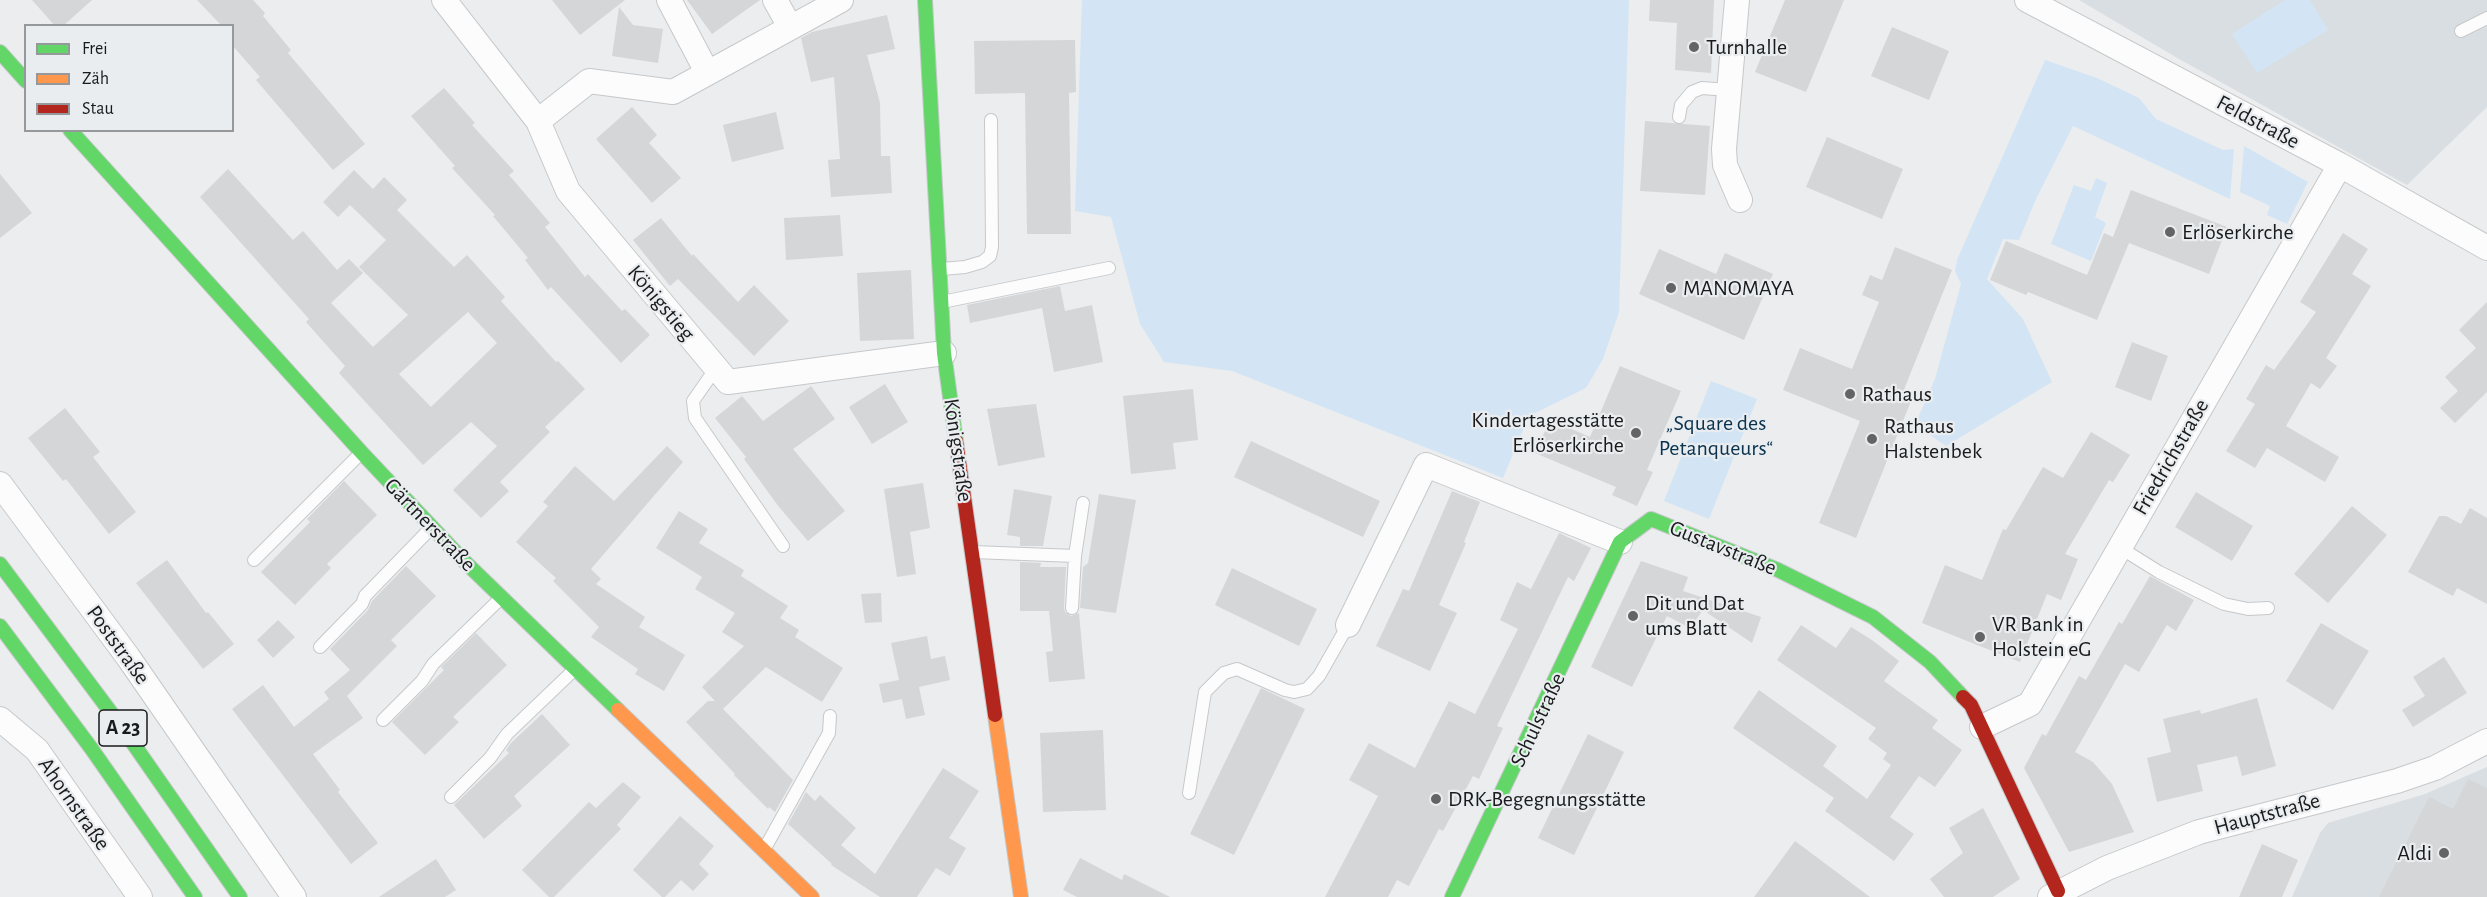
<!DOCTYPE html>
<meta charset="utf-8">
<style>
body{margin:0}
#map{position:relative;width:2487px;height:897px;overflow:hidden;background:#ebedef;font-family:"Alegreya Sans",sans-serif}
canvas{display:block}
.legend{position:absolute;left:24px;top:24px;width:210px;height:108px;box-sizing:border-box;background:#eaedf0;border:2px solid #96999b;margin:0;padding:8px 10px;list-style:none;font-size:18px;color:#191a1b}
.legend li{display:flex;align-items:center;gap:12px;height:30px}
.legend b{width:30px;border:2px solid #96999b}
</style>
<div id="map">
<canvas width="2487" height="897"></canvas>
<ul class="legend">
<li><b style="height:8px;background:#63d668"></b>Frei</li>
<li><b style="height:8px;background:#ff974d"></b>Zäh</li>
<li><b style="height:8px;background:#b3261e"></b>Stau</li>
</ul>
</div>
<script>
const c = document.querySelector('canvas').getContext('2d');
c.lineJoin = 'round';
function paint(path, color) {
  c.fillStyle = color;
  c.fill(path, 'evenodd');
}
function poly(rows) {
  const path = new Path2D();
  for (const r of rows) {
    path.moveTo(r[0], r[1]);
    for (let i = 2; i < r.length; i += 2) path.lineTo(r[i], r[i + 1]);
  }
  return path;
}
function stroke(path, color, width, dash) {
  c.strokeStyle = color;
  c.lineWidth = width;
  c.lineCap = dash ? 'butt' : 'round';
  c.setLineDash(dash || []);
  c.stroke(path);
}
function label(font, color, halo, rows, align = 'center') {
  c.font = font + ' "Alegreya Sans",sans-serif';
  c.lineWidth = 4.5;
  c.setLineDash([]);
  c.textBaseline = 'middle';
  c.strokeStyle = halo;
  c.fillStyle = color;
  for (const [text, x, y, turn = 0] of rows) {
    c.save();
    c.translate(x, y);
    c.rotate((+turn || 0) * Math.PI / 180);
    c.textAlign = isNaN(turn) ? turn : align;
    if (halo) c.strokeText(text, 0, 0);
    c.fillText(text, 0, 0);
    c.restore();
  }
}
paint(poly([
 [2079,0,2487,0,2487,107,2407,185,2179,59],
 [2487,767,2487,897,2292,897,2320,833,2328,823,2425,794]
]), '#d8dee2');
paint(poly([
 [1082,0,1629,0,1619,312,1603,359,1586,388,1529,416,1503,478,1232,371,1164,362,1140,324,1111,217,1075,211],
 [2285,0,2310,0,2328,30,2257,73,2232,34],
 [2045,60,2097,78,2139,98,2156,119,2223,150,2234,149,2230,199,2073,126,2036,199,2019,240,2003,239,1987,279,2023,319,2052,382,1946,446,1915,425,1935,379,1961,284,1955,271,1957,260],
 [2244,146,2308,182,2287,224,2267,215,2270,206,2240,192],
 [2096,178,2107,183,2095,217,2106,223,2091,261,2051,244,2074,185,2091,191],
 [1711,381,1757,399,1709,519,1664,501]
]), '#d3e5f4');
paint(poly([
 [32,0,92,0,63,26,55,26],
 [197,0,253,0,265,13,263,16,291,50,288,53,365,144,333,170,256,80,260,77,232,45,232,26,222,26],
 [552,0,625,0,580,35],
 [687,0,760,0,712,34],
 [1650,0,1714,0,1711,73,1675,70,1677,23,1649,21],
 [1785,0,1844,0,1806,92,1755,72],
 [619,7,633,25,663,29,658,63,612,56],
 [887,15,895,49,867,55,880,103,881,156,890,156,892,193,831,197,828,160,840,159,834,77,811,82,801,38,812,32],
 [1892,27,1949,51,1929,100,1871,76],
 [1075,40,1076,92,1069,93,1071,234,1027,234,1025,93,975,94,974,41],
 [444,88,475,123,472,125,514,171,509,175,550,223,545,227,585,277,588,274,622,311,625,309,650,335,621,363,551,287,548,290,525,260,528,258,493,216,495,215,452,168,455,166,411,116],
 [632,107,657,135,649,143,681,178,652,203,596,139],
 [776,112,784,149,732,162,723,125],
 [1645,121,1710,126,1705,195,1640,191],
 [1827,137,1903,169,1882,219,1806,187],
 [228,169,293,240,303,231,337,270,349,259,363,273,331,303,373,347,408,315,359,267,386,240,350,205,338,217,323,202,354,170,373,189,384,177,407,200,397,210,454,267,467,255,505,297,501,301,556,362,558,361,585,389,545,427,550,432,500,482,509,491,481,518,453,490,497,446,471,422,423,465,339,373,345,366,306,322,309,319,200,197],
 [468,312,497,343,431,407,399,374],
 [0,174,32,213,0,238],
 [2131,190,2227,227,2209,274,2129,243,2097,320,2028,292,2026,295,1990,280,2006,241,2087,275,2104,233,2113,237],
 [840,215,843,256,786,260,784,218],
 [661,218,692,256,693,254,738,302,754,285,789,321,754,356,678,279,670,286,633,240],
 [2343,233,2368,249,2352,274,2371,286,2326,358,2337,366,2320,389,2311,383,2286,426,2339,457,2325,482,2267,448,2255,468,2226,451,2255,404,2246,399,2266,365,2274,370,2316,312,2300,302],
 [1895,247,1952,270,1903,392,1913,396,1856,538,1819,523,1860,421,1783,390,1800,348,1852,369,1879,302,1862,295,1870,275,1882,280],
 [1659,249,1716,274,1725,253,1773,274,1744,340,1639,294],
 [911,270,914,339,860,341,857,273],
 [1060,286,1065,311,1092,305,1103,362,1054,372,1042,308,970,323,967,305],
 [2487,302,2487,392,2455,423,2440,408,2458,391,2445,377,2476,348,2459,330],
 [2132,342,2168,356,2151,401,2115,387],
 [1620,366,1681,391,1647,470,1653,472,1637,506,1612,495,1616,487,1535,453,1545,431,1551,434,1556,422,1590,437],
 [885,384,908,422,872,444,849,407],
 [811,386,835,419,793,449,845,511,808,541,779,507,744,459,746,457,715,418,742,396,763,421],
 [1193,389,1198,440,1173,443,1176,469,1131,474,1123,396],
 [1036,404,1045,457,998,466,987,409],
 [65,408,100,452,93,457,136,512,109,534,66,479,63,481,28,438],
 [2091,432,2130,455,2113,482,2109,480,2065,554,2078,559,2061,600,2047,594,2020,662,1922,623,1945,565,1982,580,2003,529,2006,530,2043,467,2063,478],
 [1251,441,1380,501,1363,537,1234,477],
 [667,446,683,462,591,569,601,579,596,584,645,617,639,627,685,655,664,691,635,674,638,669,591,637,599,627,553,581,556,578,516,542,548,506,543,502,575,466,614,501],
 [344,481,377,515,327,564,331,568,295,605,261,572,310,522,307,519],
 [923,483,930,528,910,532,916,574,897,577,884,489],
 [1014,489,1052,496,1043,546,1020,546,1020,537,1007,535],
 [1452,491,1480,502,1464,542,1466,543,1439,605,1457,613,1430,671,1376,646,1403,589,1409,591],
 [2196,492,2253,526,2232,561,2175,527],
 [1099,494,1136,500,1116,613,1080,608,1083,567,1088,563],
 [2352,506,2387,535,2328,603,2294,574],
 [2470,508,2487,518,2487,604,2457,588,2453,596,2408,572,2439,516,2446,516,2461,524],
 [679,511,708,529,699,543,744,570,741,576,788,606,780,618,799,630,795,637,843,668,822,702,766,667,723,709,793,780,775,812,769,807,768,809,734,775,735,774,686,722,708,701,715,701,702,687,744,646,722,632,735,613,695,589,702,577,656,548],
 [1559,533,1591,548,1574,581,1568,577,1497,726,1503,728,1479,779,1473,776,1443,831,1439,829,1409,886,1397,880,1388,897,1325,897,1378,796,1349,780,1369,743,1415,768,1449,701,1475,714,1518,629,1500,620,1517,582,1531,589],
 [167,560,206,613,208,612,234,644,203,669,136,583],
 [1641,561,1688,577,1683,591,1761,617,1752,643,1703,610,1690,628,1667,616,1632,687,1591,667],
 [1020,562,1041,563,1040,567,1066,567,1064,608,1065,612,1071,616,1079,613,1085,679,1049,682,1046,652,1053,651,1049,611,1020,611],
 [406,566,436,596,391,640,397,646,347,696,363,718,313,754,340,790,338,792,378,843,351,864,232,709,263,685,294,727,329,699,324,692,350,670,330,649,368,610,372,601],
 [1232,568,1317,609,1299,646,1215,605],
 [2150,576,2194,600,2176,631,2167,625,2139,672,2125,664,2075,752,2093,762,2112,784,2134,832,2069,852,2024,768,2042,734,2046,736,2079,676,2086,680,2119,622,2122,624],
 [881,593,882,622,865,623,861,594],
 [278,620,295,637,273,658,257,640],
 [2321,623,2369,651,2333,710,2286,681],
 [1801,625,1836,648,1851,627,1872,640,1899,661,1884,681,1938,720,1932,728,1962,750,1935,787,1919,776,1890,817,1914,834,1894,861,1825,811,1834,798,1733,728,1759,690,1837,746,1823,766,1867,799,1891,765,1883,759,1887,753,1868,739,1876,728,1777,660],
 [476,633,507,665,453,717,459,722,425,755,392,722,444,670,441,667],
 [927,636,931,659,945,656,950,680,919,687,925,715,906,719,902,699,883,703,879,684,899,680,891,643],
 [2444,657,2467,693,2413,727,2402,710,2425,696,2413,677],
 [1261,688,1305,709,1234,855,1190,834],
 [2257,698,2276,766,2242,776,2237,756,2197,765,2203,791,2157,802,2147,758,2171,752,2163,719,2200,710,2201,714],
 [542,714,570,745,514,796,522,806,484,839,454,805,509,753,506,750,511,743],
 [1103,730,1106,810,1043,812,1040,733],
 [1588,734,1624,752,1574,855,1538,838],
 [943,768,979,791,949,838,966,848,950,876,936,868,917,897,880,897,831,865,832,864,788,824,806,792,815,801,820,795,856,828,841,845,875,874],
 [2468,779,2487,788,2487,897,2379,897,2429,797,2453,809],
 [623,782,641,797,617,825,621,829,554,897,549,897,522,870,589,802,596,808],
 [1983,808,2020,879,1993,897,1944,897,1930,879,1963,853,1949,828],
 [680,816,714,846,699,864,709,874,693,891,681,880,665,897,662,897,633,870],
 [1795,841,1870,897,1754,897],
 [2262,844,2298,860,2282,897,2239,897],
 [1080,858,1122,880,1124,874,1170,897,1077,897,1063,890],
 [436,859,456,890,445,897,379,897]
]), '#d5d6d8');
const lane = poly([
 [2461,31,2487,18],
 [1679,117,1681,105,1692,92,1702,88,1729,90],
 [942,269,965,267,982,262,990,256,992,247,991,120],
 [942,302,1109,268],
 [716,368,693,401,695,418,783,546],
 [2119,547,2159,572,2224,604,2248,609,2268,608],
 [974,552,1075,556,1072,608],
 [1075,556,1083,503],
 [254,560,361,453],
 [320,647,362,604,365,596,431,528],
 [383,720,422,681,433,664,501,598],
 [1189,793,1205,692,1224,673,1237,669,1285,690,1294,692,1307,689,1319,676,1348,625],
 [451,797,490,758,507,734,575,669],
 [765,848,829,733,830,716]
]);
const street = poly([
 [444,0,538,121,589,81,673,92,841,0],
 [669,0,707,72],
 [775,0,790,27],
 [1737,0,1724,149,1725,165,1740,200],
 [2027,0,2340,165,2487,248],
 [538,121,568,191,728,382,944,353],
 [0,484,128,657,294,897],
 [1348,625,1426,465,1620,542],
 [0,719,37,750,140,897],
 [1982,727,2030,704,2340,165],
 [2050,897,2107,868,2199,832,2397,781,2435,768,2487,741]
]);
const fast = poly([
 [925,0,944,353,956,441],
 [0,52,26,81],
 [70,130,362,453,464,561,618,710],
 [0,564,121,726,240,897],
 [0,626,91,748,195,897],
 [1452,897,1620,542,1651,519,1778,570,1873,617,1930,662,1963,697]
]);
const slow = poly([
 [618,710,812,897],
 [995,715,1021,897]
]);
const jam = poly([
 [956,441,995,715],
 [1963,697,1971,705,2058,891]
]);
stroke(lane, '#c6c8c9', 14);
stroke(street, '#c6c8c9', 26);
stroke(fast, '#c6c8c9', 16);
stroke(slow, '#c6c8c9', 16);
stroke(jam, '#c6c8c9', 16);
stroke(lane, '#fcfcfd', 12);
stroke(street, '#fcfcfd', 24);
stroke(fast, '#63d668', 14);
stroke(slow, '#ff974d', 14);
stroke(jam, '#b3261e', 14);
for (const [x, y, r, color] of [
 [1694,47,6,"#626465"],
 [2170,232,6,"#626465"],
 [1671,288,6,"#626465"],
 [1850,394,6,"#626465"],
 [1636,433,6,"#626465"],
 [1872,439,6,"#626465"],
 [1633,616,6,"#626465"],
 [1980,637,6,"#626465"],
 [1436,799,6,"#626465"],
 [2444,853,6,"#626465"]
]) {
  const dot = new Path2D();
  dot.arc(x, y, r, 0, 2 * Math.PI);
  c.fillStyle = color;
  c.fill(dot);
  stroke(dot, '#eaedf0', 2);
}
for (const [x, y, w] of [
 [123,728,48]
]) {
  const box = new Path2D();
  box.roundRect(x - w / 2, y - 18, w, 36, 4.5);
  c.fillStyle = '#eaedf0';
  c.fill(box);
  stroke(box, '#191a1b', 1.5);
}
label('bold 21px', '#191a1b', null, [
 ["A 23",123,728]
]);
label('22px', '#191a1b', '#eaedf0', [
 ["Turnhalle",1706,47],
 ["Erlöserkirche",2182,232],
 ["MANOMAYA",1683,288],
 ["Rathaus",1862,394],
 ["Kindertagesstätte",1624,420,"right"],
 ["Erlöserkirche",1624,445,"right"],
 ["Rathaus",1884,426],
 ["Halstenbek",1884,451],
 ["Dit und Dat",1645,603],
 ["ums Blatt",1645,628],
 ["VR Bank in",1992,624],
 ["Holstein eG",1992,649],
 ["DRK-Begegnungsstätte",1448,799],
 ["Aldi",2432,853,"right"]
], 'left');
label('22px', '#191a1b', '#eaedf0', [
 ["Feldstraße",2258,122,28],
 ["Königstieg",661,303,50],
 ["Königstraße",958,450,82],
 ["Friedrichstraße",2171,457,-60],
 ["Gärtnerstraße",430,525,46],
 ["Gustavstraße",1723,548,22],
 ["Poststraße",118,645,54],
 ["Schulstraße",1538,720,-65],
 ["Ahornstraße",74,804,55],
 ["Hauptstraße",2267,814,-15]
]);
label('22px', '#09324e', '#eaedf0', [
 ["„Square des",1716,423],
 ["Petanqueurs“",1716,448]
]);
</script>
